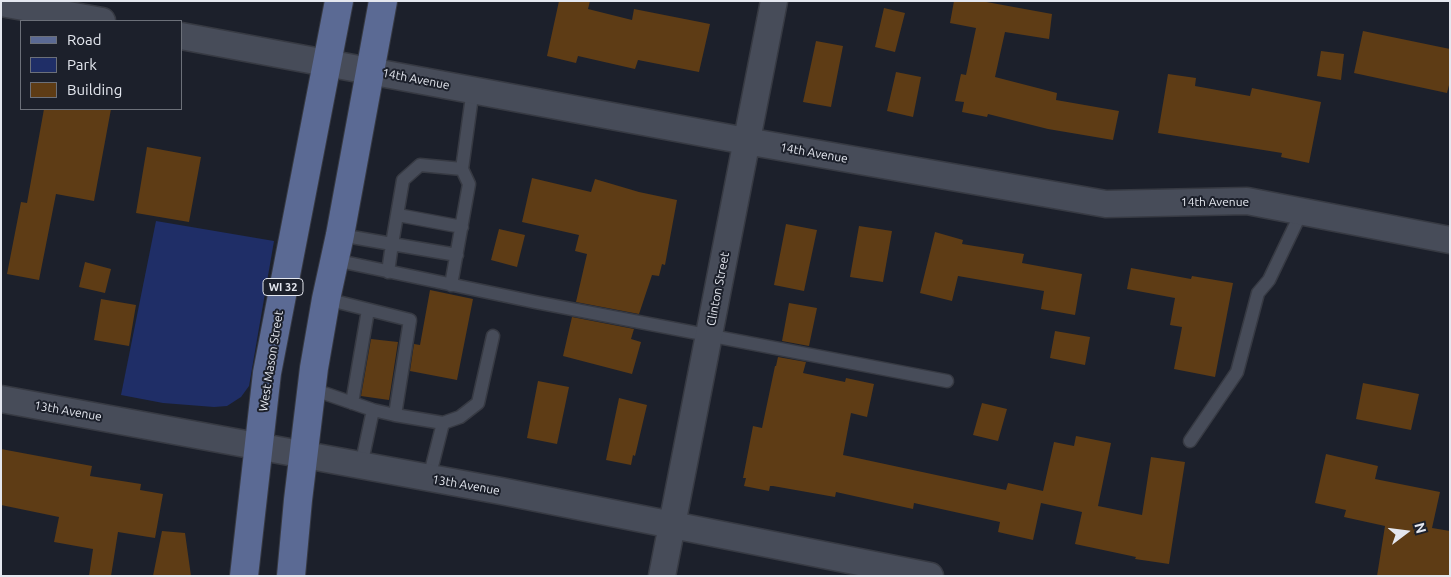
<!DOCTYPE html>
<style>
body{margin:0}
#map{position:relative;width:1451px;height:577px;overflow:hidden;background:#1c202b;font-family:Ubuntu,sans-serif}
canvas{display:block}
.frame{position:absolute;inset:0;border:2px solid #e4e7ef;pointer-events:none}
.legend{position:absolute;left:20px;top:20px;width:162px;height:90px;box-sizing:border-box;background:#1c202b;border:1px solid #6c7079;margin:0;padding:6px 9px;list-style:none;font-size:15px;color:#e4e7ef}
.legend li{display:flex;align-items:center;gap:10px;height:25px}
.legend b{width:25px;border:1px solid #6c7079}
.north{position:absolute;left:1381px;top:507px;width:50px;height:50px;-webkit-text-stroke:4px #1c202b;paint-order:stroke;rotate:75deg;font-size:14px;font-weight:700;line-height:20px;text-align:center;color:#e4e7ef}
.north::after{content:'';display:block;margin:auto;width:18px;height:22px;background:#e4e7ef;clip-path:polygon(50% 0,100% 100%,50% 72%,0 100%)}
</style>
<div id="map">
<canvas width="1451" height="577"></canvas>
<div class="frame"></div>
<ul class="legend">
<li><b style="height:6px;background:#5b6a94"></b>Road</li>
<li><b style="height:14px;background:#1f2e67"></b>Park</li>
<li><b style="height:14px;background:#5e3c15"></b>Building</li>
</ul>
<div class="north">N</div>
</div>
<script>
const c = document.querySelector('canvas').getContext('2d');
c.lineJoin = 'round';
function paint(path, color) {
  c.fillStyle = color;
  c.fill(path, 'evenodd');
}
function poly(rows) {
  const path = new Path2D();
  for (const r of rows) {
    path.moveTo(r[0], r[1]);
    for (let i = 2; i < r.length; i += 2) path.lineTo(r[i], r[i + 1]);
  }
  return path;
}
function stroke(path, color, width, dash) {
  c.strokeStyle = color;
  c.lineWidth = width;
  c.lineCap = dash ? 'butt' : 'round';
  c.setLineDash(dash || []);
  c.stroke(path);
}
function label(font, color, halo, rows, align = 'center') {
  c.font = font + ' Ubuntu,sans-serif';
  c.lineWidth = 4;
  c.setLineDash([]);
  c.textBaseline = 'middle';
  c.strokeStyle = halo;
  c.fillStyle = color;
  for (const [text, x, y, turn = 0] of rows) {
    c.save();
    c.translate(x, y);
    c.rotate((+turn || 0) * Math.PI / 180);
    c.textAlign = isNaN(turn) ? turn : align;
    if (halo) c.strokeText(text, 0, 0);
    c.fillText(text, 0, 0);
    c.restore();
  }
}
paint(poly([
 [156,221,274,241,249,386,241,397,227,406,214,407,163,403,121,395]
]), '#1f2e67');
paint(poly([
 [559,1,590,1,588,9,632,20,634,9,710,24,699,72,638,60,635,69,578,56,576,63,547,56],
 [954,1,981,1,1052,14,1049,39,1005,32,995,77,1057,93,1056,100,1119,111,1113,140,1048,129,988,114,987,117,962,112,964,102,955,101,961,74,966,75,976,28,950,23],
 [884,8,905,13,895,52,875,47],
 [1363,31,1450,49,1450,81,1447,93,1354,73],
 [816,41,843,46,831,107,803,102],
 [1321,51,1344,54,1341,80,1317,76],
 [896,72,921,77,913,117,887,111],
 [1168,74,1196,78,1195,86,1250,96,1252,88,1321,102,1309,163,1281,157,1282,153,1158,133],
 [44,109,111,109,94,201,56,194,39,280,7,274,21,202,27,203],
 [147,147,201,157,189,222,136,213],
 [532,178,591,192,595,179,639,192,677,200,665,265,662,264,659,276,652,275,639,314,576,302,587,254,575,251,579,235,522,222],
 [786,224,817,230,804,291,774,285],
 [859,226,892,231,883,282,850,277],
 [499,229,525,235,517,267,491,260],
 [935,232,963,240,962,244,1024,254,1022,263,1082,274,1075,315,1041,309,1044,291,958,276,952,301,920,293],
 [85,262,111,269,105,293,79,287],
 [1131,268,1191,279,1192,276,1233,283,1215,377,1174,369,1182,327,1170,325,1175,298,1127,289],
 [430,290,473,299,457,380,410,371,414,344,420,345],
 [101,299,136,305,129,346,94,340],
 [789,303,817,308,809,346,782,341],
 [572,317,634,329,631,339,641,342,632,374,563,356],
 [1055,331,1090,337,1085,365,1050,358],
 [371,339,398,342,389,400,361,396],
 [778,357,806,362,803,373,845,382,846,378,874,384,867,417,851,413,843,455,1006,490,1008,483,1043,491,1054,442,1074,446,1076,436,1111,443,1098,506,1142,515,1151,457,1185,462,1169,564,1135,559,1136,557,1075,544,1082,512,1041,503,1033,540,998,532,1000,522,914,503,913,509,836,492,835,497,773,486,770,486,769,491,744,486,746,478,743,478,753,426,762,428,775,366,776,366],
 [538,381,569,387,557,444,527,438],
 [1363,383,1419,394,1411,430,1356,419],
 [619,398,647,405,635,456,633,455,631,465,606,460],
 [982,403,1007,409,998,441,973,435],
 [1,449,92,466,90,476,141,484,140,490,163,494,155,538,118,532,111,576,89,576,93,549,54,542,59,517,1,505],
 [1326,454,1378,466,1375,479,1440,492,1432,528,1450,531,1450,576,1377,576,1385,526,1344,517,1346,510,1315,503],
 [162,531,185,533,191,576,153,576]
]), '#5e3c15');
const service = poly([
 [398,215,462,227],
 [340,235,392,244,403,180,420,165,462,169,473,89],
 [334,260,535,302,947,381],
 [388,272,392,244,457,255],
 [451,285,469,184,462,169],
 [326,299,410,320,395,415,443,423,429,478],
 [312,389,373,410],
 [352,403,368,310],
 [443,423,460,417,478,403,493,336],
 [1190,441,1237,372,1258,293,1269,280,1302,211],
 [361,466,373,410,395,415]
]);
const minor = poly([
 [1,3,102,21],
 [181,36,746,141,1106,204,1247,201,1450,240],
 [1,399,501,491,930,576],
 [662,576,774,1]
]);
const primary = poly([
 [244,576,267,373,339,1],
 [291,576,298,500,314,368,326,299,340,235,383,1]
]);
stroke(service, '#373a43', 15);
stroke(minor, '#373a43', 29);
stroke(primary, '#373a43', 30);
stroke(service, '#474c59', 12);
stroke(minor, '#474c59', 26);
stroke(primary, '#5b6a94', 28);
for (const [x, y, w] of [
 [283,287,40]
]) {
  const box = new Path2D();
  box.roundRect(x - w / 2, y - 8.5, w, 17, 4);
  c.fillStyle = '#1c202b';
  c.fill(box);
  stroke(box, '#e4e7ef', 1);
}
label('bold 11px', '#e4e7ef', null, [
 ["WI 32",283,287]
]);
label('12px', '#e4e7ef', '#1c202b', [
 ["14th Avenue",416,79,11],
 ["14th Avenue",814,153,10],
 ["14th Avenue",1215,202],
 ["Clinton Street",718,289,-79],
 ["West Mason Street",271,361,-81],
 ["13th Avenue",68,411,10],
 ["13th Avenue",466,485,10]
]);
</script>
